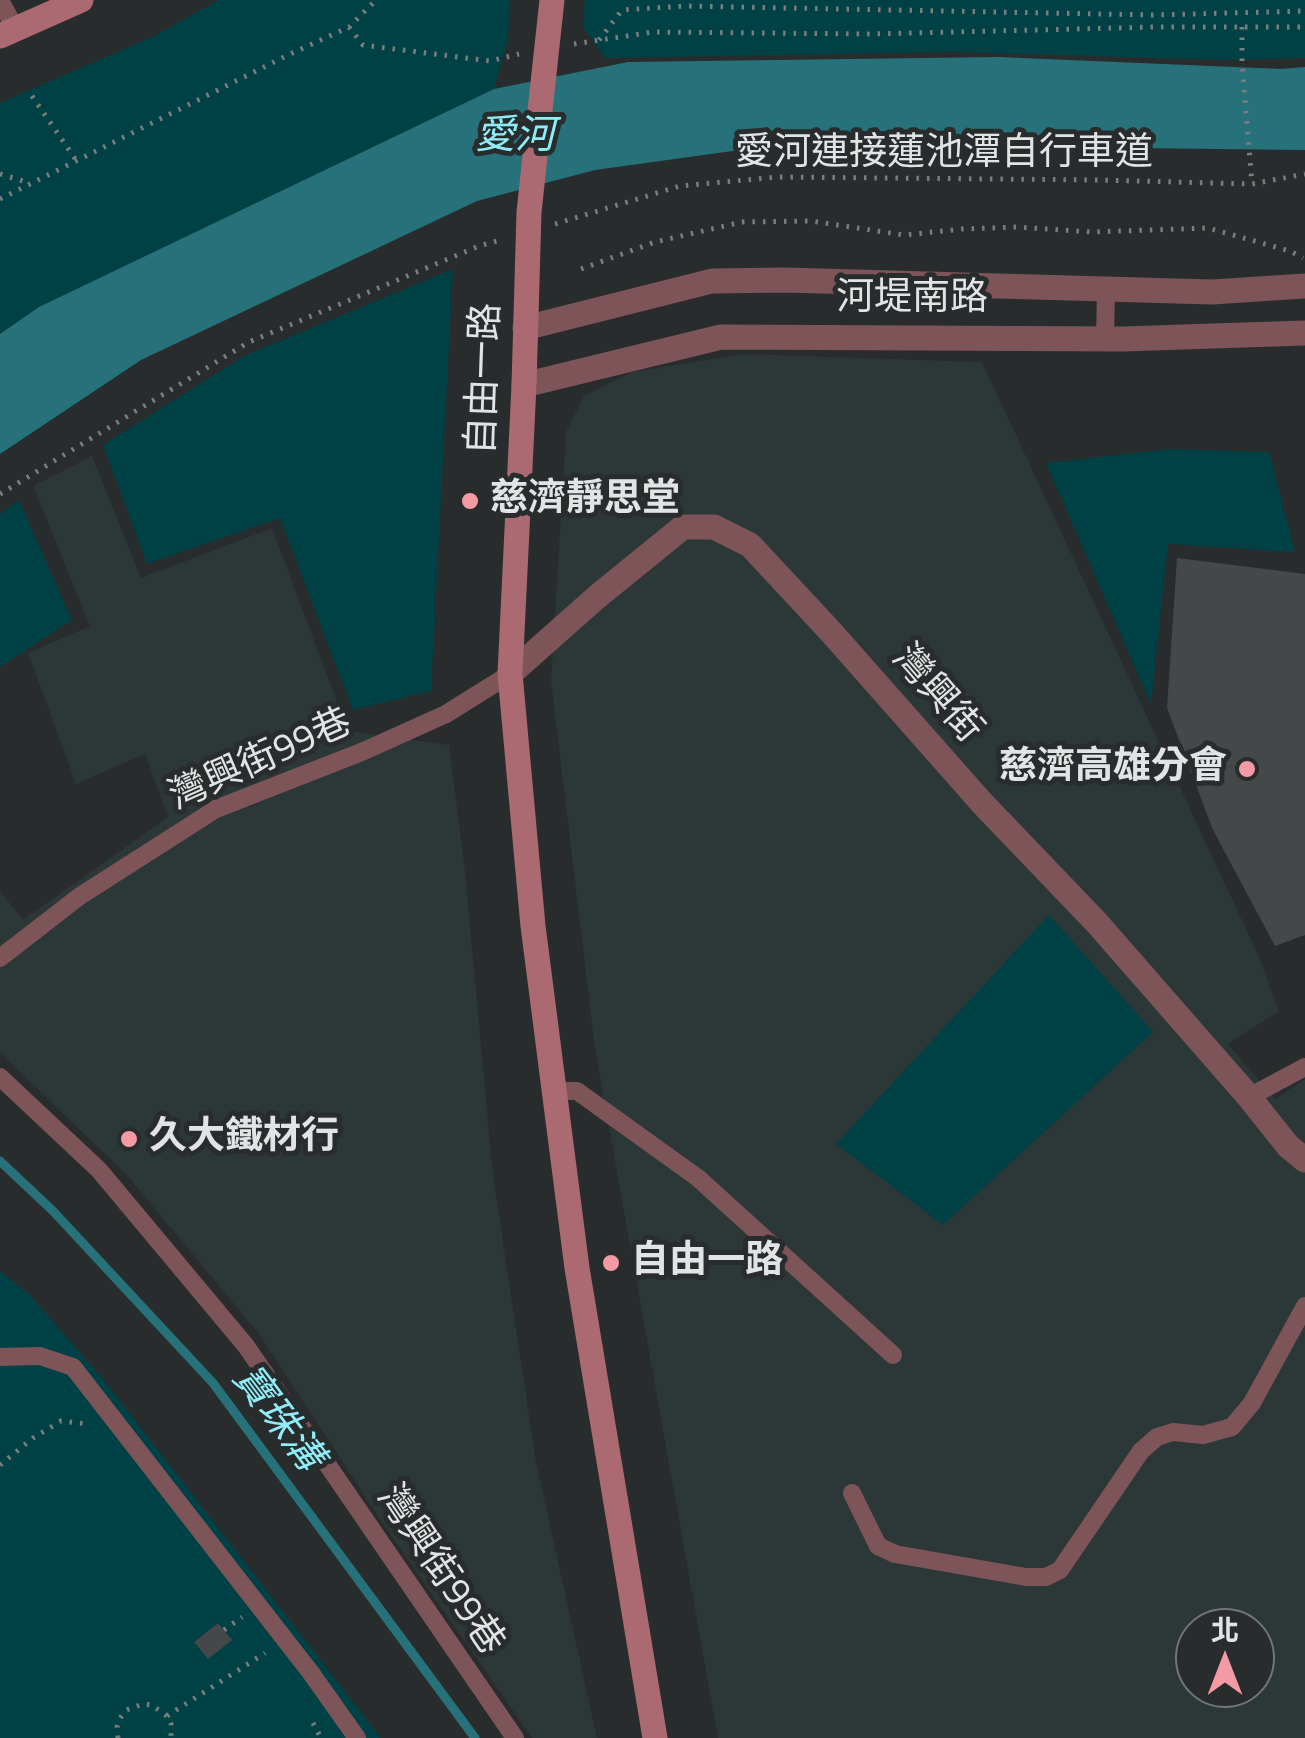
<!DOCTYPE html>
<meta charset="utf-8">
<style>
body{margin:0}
#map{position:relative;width:1305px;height:1738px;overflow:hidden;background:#292c2c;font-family:"Titillium Web","Noto Sans TC",sans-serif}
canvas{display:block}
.north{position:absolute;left:1175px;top:1608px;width:100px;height:100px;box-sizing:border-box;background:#292c2c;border:2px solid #737576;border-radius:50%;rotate:0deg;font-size:28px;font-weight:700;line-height:40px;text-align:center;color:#e1e3e4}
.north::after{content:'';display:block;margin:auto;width:35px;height:45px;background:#f49aa4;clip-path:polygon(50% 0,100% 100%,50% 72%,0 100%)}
</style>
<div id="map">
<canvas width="1305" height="1738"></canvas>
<div class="north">北</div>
</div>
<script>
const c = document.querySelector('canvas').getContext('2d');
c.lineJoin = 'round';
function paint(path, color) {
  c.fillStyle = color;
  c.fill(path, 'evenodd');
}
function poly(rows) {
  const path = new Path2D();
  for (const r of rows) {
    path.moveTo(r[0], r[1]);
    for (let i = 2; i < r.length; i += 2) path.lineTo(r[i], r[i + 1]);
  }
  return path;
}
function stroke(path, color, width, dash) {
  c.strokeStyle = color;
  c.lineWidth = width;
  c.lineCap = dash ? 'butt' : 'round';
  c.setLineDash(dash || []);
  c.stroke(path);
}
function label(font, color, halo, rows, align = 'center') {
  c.font = font + ' "Titillium Web","Noto Sans TC",sans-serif';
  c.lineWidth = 10;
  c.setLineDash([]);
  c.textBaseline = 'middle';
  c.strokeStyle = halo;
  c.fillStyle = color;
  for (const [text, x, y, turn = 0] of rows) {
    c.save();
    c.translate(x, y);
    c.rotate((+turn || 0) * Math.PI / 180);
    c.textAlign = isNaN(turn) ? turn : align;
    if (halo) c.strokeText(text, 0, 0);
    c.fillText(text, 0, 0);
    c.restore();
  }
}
paint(poly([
 [743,354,982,362,1259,957,1279,1011,1228,1044,1275,1099,1305,1079,1305,1738,718,1738,595,1049,551,681,566,432,584,396,632,372],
 [1195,1628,1255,1628,1255,1688,1195,1688],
 [92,456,141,578,272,528,348,731,449,745,465,871,493,1175,536,1462,597,1738,532,1738,381,1521,259,1334,127,1175,0,1053,0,891,23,920,168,817,145,754,76,784,28,653,90,626,33,486]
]), '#2c3738');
paint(poly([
 [219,0,510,0,508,40,494,89,39,307,0,334,0,103,152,37],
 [585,0,1305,0,1305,58,1226,60,956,52,605,58,583,27],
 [453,269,431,691,353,710,280,518,147,564,103,445,244,356],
 [1170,449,1269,452,1295,552,1168,544,1151,704,1046,463],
 [19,500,72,620,0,667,0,514],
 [1049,915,1153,1032,943,1225,836,1144],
 [0,1271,30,1295,107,1384,381,1738,0,1738]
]), '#004146');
paint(poly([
 [999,57,1281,69,1305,67,1305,150,783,144,595,170,477,201,141,360,0,454,0,334,39,307,494,89,628,62]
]), '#27727a');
stroke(poly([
 [0,1161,53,1211,213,1383,475,1738]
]), '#27727a', 9);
paint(poly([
 [1177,558,1305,574,1305,935,1275,946,1213,830,1167,708],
 [218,1623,232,1640,208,1659,194,1642]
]), '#454849');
stroke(poly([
 [349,27,363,45,490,61,519,54],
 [1242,27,1242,63,1252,184],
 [599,40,622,10,685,6,1153,15,1305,11],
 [574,44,653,32,872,34,1155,27,1305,27],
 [32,96,76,160],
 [0,174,30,183],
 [0,199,286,56,349,27,376,0],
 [555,224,680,186,777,177,1100,180,1252,184,1305,174],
 [581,269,655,242,742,222,811,221,904,235,962,229,1017,227,1092,232,1208,228,1290,251,1303,258],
 [0,494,249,342,479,246,501,240],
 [0,1465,33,1438,61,1421,88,1424],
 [224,1630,242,1617],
 [167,1716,265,1653],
 [313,1723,321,1738],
 [118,1738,117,1727,120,1718,126,1710,143,1704,152,1705,167,1716,171,1724,171,1738]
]), '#7b7e7e', 5, [2.5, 8]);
stroke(poly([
 [0,0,16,30],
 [1105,339,1106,289],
 [0,958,80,896,216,809,364,751,446,714,510,674],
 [0,1077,99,1170,246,1346,515,1738],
 [553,1091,577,1091,698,1178,893,1355],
 [1249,1097,1305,1067],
 [0,1357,40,1356,73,1367,311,1673,357,1738],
 [852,1493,878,1546,895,1554,1026,1577,1046,1577,1060,1570,1141,1451,1157,1437,1173,1432,1203,1435,1232,1427,1252,1403,1305,1306]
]), '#7d5458', 18);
stroke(poly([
 [525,328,712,281,785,280,1212,292,1305,286],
 [524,385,721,337,1122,339,1305,333],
 [510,674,598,596,683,527,714,527,750,545,831,632,982,803,1097,923,1249,1097,1288,1146,1305,1160]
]), '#7d5458', 25);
stroke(poly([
 [552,0,529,212,524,385,510,674,533,926,577,1268,655,1738],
 [0,36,81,0]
]), '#ab6a71', 25);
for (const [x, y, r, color] of [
 [470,501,10,"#f49aa4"],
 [1247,769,10,"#f49aa4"],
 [129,1139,10,"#f49aa4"],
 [611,1263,10,"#f49aa4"]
]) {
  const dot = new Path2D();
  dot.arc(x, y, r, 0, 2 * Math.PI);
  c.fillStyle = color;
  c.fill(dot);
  stroke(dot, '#292c2c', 4);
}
label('38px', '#e1e3e4', '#292c2c', [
 ["愛河連接蓮池潭自行車道",944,155],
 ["河堤南路",912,300],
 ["自由一路",486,379,-88],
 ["灣興街",936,695,49],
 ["灣興街99巷",261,761,-24],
 ["灣興街99巷",439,1571,56]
]);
label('bold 38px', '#e1e3e4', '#292c2c', [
 ["慈濟靜思堂",490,501],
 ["慈濟高雄分會",1227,769,"right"],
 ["久大鐵材行",149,1139],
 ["自由一路",631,1263]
], 'left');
label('italic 40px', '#8fedf8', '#292c2c', [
 ["愛河",515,138],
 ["寶珠溝",276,1419,53]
]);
</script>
